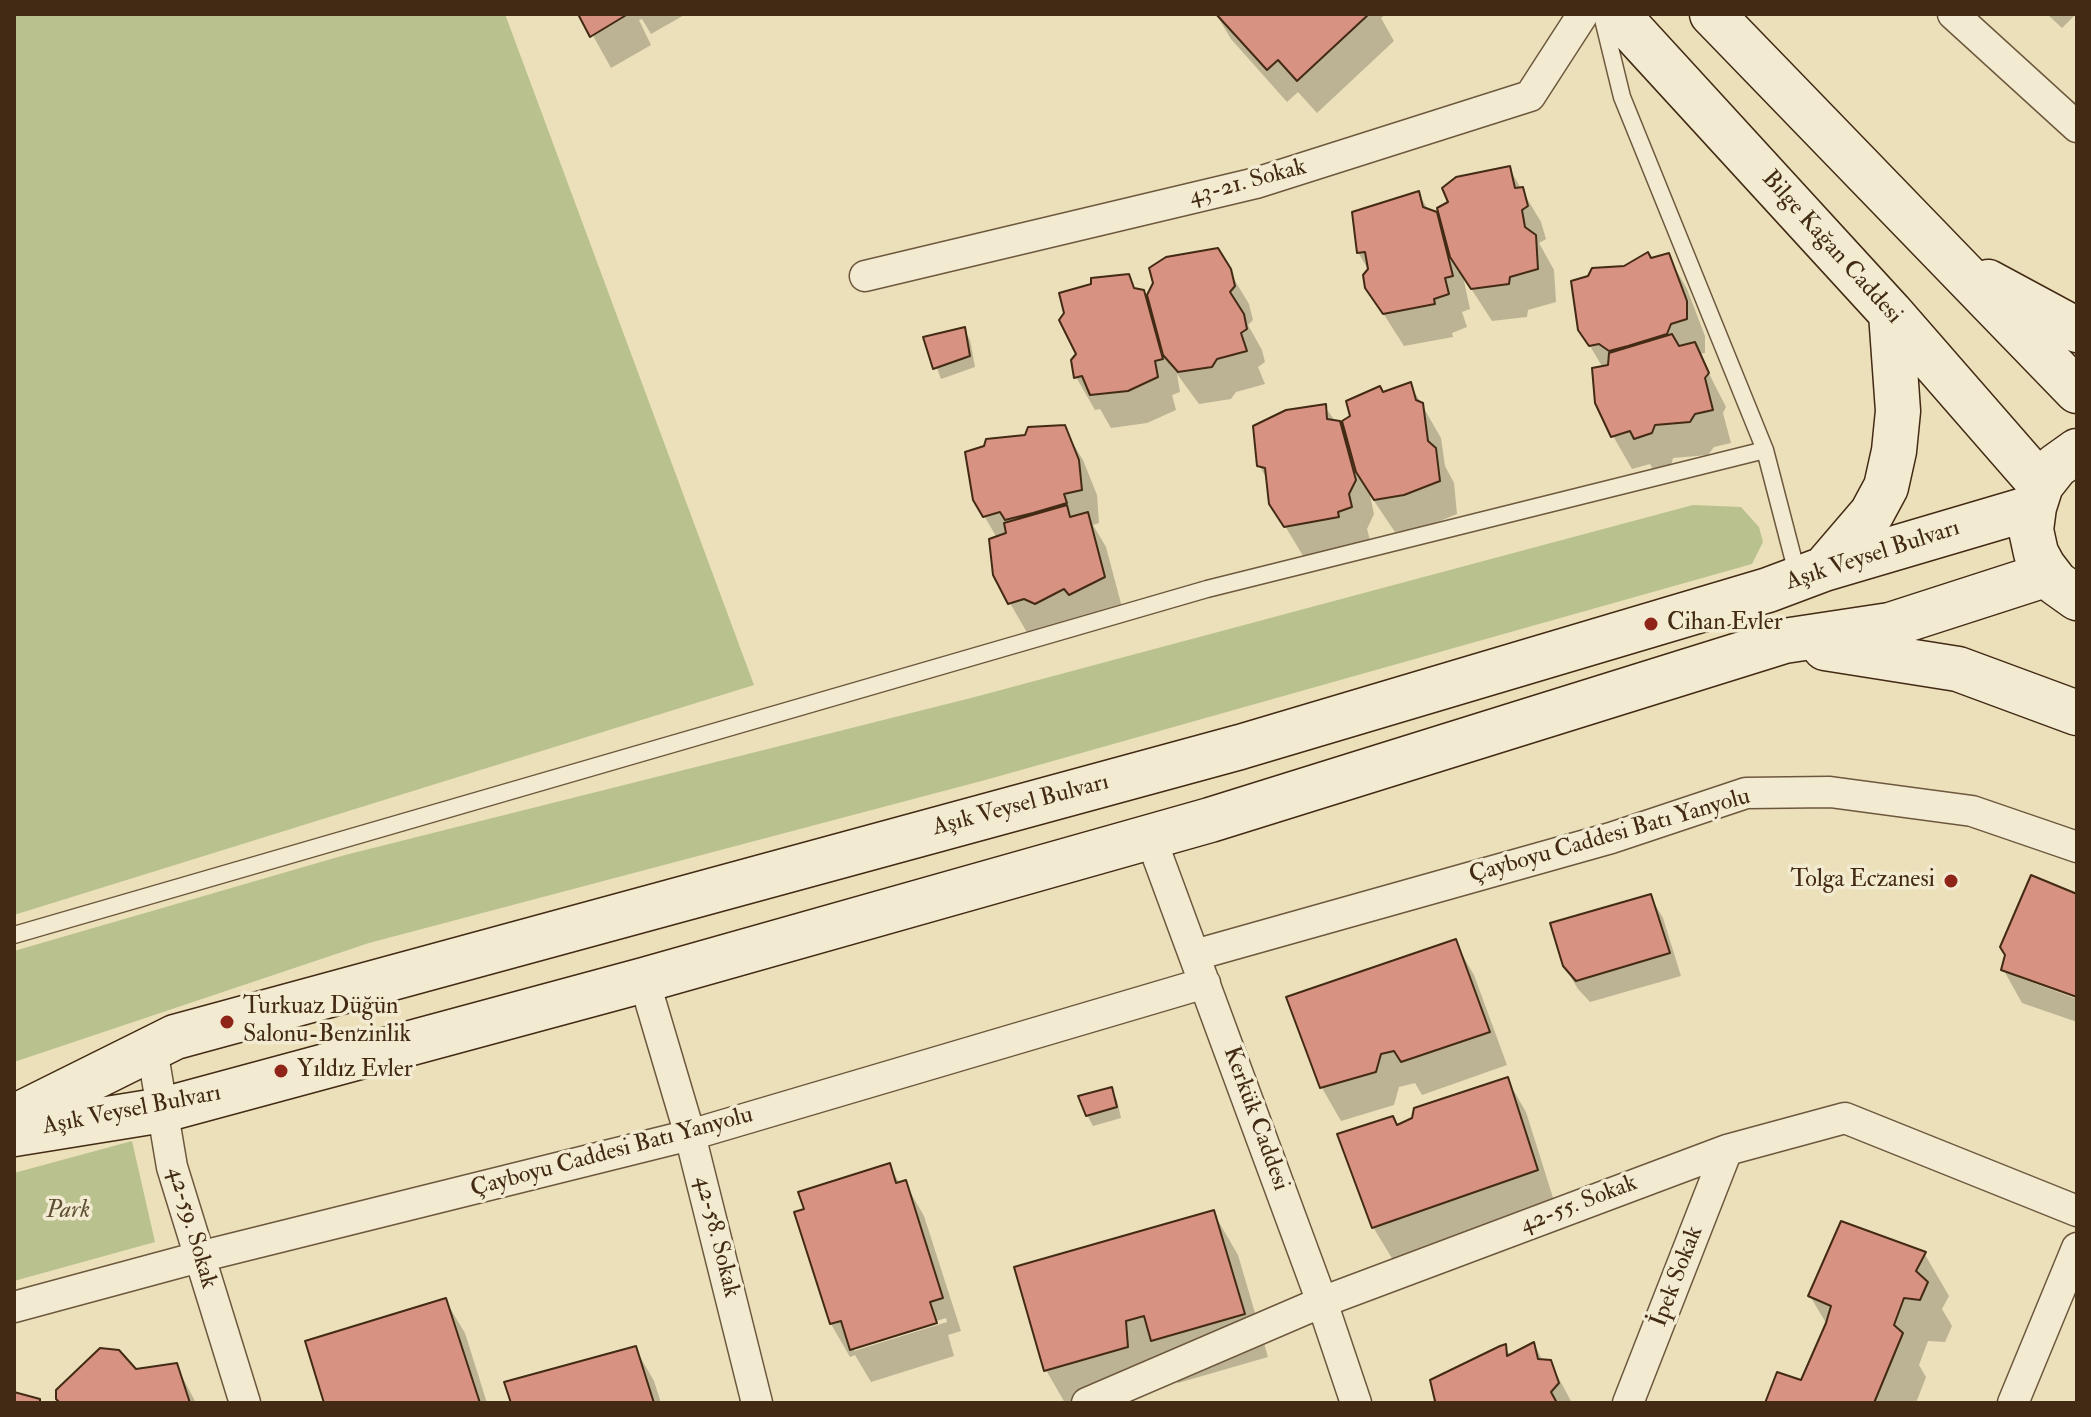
<!DOCTYPE html>
<meta charset="utf-8">
<style>
body{margin:0}
#map{position:relative;width:2091px;height:1417px;overflow:hidden;background:#ebe0b9;font-family:"IM FELL Double Pica",serif}
canvas{display:block}
.frame{position:absolute;inset:0;border:16px solid #432a15;pointer-events:none}
</style>
<div id="map">
<canvas width="2091" height="1417"></canvas>
<div class="frame"></div>
</div>
<script>
const c = document.querySelector('canvas').getContext('2d');
c.lineJoin = 'round';
function paint(path, color) {
  c.fillStyle = color;
  c.fill(path, 'evenodd');
}
function poly(rows) {
  const path = new Path2D();
  for (const r of rows) {
    path.moveTo(r[0], r[1]);
    for (let i = 2; i < r.length; i += 2) path.lineTo(r[i], r[i + 1]);
  }
  return path;
}
function stroke(path, color, width, dash) {
  c.strokeStyle = color;
  c.lineWidth = width;
  c.lineCap = dash ? 'butt' : 'round';
  c.setLineDash(dash || []);
  c.stroke(path);
}
function label(font, color, halo, rows, align = 'center') {
  c.font = font + ' "IM FELL Double Pica",serif';
  c.lineWidth = 7;
  c.setLineDash([]);
  c.textBaseline = 'middle';
  c.strokeStyle = halo;
  c.fillStyle = color;
  for (const [text, x, y, turn = 0] of rows) {
    c.save();
    c.translate(x, y);
    c.rotate((+turn || 0) * Math.PI / 180);
    c.textAlign = isNaN(turn) ? turn : align;
    if (halo) c.strokeText(text, 0, 0);
    c.fillText(text, 0, 0);
    c.restore();
  }
}
paint(poly([
 [14,14,505,14,754,685,14,915],
 [1693,505,1741,507,1759,527,1763,542,1752,564,989,779,369,943,14,1062,14,951,345,855,971,698],
 [132,1141,155,1242,14,1281,14,1173]
]), '#b9c28e');
paint(poly([
 [581,14,686,14,651,34,642,19,639,20,651,45,611,68],
 [1216,14,1386,14,1381,18,1394,41,1317,113,1298,92,1287,102,1231,39],
 [2047,14,2076,14,2062,28],
 [1509,168,1541,222,1546,239,1539,243,1554,270,1556,302,1528,310,1527,317,1492,321,1463,276,1470,309,1462,312,1467,327,1452,333,1453,337,1404,346,1367,288,1369,271,1358,252,1418,193,1429,211,1435,214,1443,227],
 [1217,251,1249,304,1253,320,1248,325,1262,350,1265,362,1258,367,1265,384,1236,392,1231,399,1199,404,1177,374,1180,392,1172,395,1176,410,1147,423,1111,428,1100,409,1095,410,1076,377,1128,276,1136,290,1143,291,1147,299,1155,283],
 [1668,256,1687,289,1705,336,1705,353,1699,354,1726,407,1723,413,1731,443,1714,447,1708,455,1673,458,1671,466,1654,471,1650,464,1632,469,1613,436,1603,368,1580,329,1625,267],
 [964,329,970,340,975,367,941,379,926,338],
 [1410,384,1441,438,1445,466,1454,483,1457,514,1423,528,1395,532,1370,495,1374,514,1367,529,1370,540,1305,559,1271,503,1268,481,1259,465,1325,407,1346,436,1382,394],
 [1063,427,1083,460,1097,495,1099,523,1093,525,1106,547,1123,611,1029,636,1010,603,997,538,975,500,1027,437],
 [1650,896,1663,918,1681,976,1590,1002,1578,989,1564,966],
 [2077,896,2077,995,2020,974,2020,978,2077,999,2077,1022,2022,1003,2003,969],
 [1455,942,1474,975,1507,1065,1422,1095,1415,1083,1399,1087,1394,1105,1341,1121,1322,1088,1288,998],
 [1507,1079,1526,1112,1555,1204,1393,1260,1373,1227,1397,1128],
 [1111,1090,1117,1100,1121,1118,1093,1126,1087,1115],
 [889,1165,900,1184,905,1183,924,1216,961,1331,948,1335,954,1356,871,1382,855,1355,850,1357,831,1324,796,1213],
 [946,1318,947,1322,854,1351,854,1347],
 [1213,1212,1238,1255,1268,1357,1178,1383,1164,1360,1105,1403,1065,1403,1046,1370],
 [1924,1253,1949,1296,1942,1309,1952,1326,1945,1342,1928,1341,1919,1365,1926,1377,1916,1403,1768,1403,1802,1383,1826,1323,1810,1296],
 [445,1300,465,1333,487,1403,326,1403],
 [1534,1344,1543,1361,1550,1362,1572,1403,1435,1403,1505,1347,1511,1356],
 [635,1348,654,1381,661,1403,513,1403],
 [176,1365,196,1403,60,1403,135,1371]
]), '#0003');
const building = poly([
 [578,14,628,14,590,37,578,14],
 [1216,14,1369,14,1297,81,1278,60,1267,70,1216,14],
 [1510,166,1515,188,1523,187,1528,206,1522,210,1525,227,1536,235,1538,269,1510,277,1509,284,1471,289,1450,257,1437,208,1448,202,1442,188,1456,177,1510,166],
 [1419,191,1423,207,1437,212,1453,276,1445,278,1449,294,1434,299,1435,304,1383,314,1365,288,1363,275,1368,269,1365,252,1357,253,1352,212,1419,191],
 [1218,248,1231,269,1235,286,1230,292,1244,314,1247,329,1241,333,1247,351,1217,359,1212,367,1178,372,1163,355,1147,295,1153,283,1149,268,1166,257,1218,248],
 [1648,252,1651,258,1669,253,1687,301,1687,319,1671,324,1667,334,1628,346,1609,351,1599,344,1589,346,1578,330,1571,281,1588,276,1592,268,1624,266,1648,252],
 [1129,274,1134,288,1144,290,1163,359,1155,361,1158,377,1128,391,1090,395,1082,376,1074,378,1071,360,1076,354,1059,320,1064,313,1059,293,1091,284,1091,278,1129,274],
 [965,327,970,356,933,369,923,337,965,327],
 [1672,334,1679,346,1695,342,1709,373,1705,378,1713,410,1695,414,1690,422,1655,425,1652,433,1634,439,1630,431,1611,437,1595,403,1592,368,1608,365,1609,353,1672,334],
 [1411,382,1416,400,1423,403,1428,441,1436,448,1440,481,1404,495,1374,500,1356,472,1342,421,1350,416,1346,401,1380,386,1383,392,1411,382],
 [1326,404,1327,419,1340,421,1356,480,1349,494,1352,507,1338,512,1339,517,1284,527,1269,504,1265,468,1257,466,1253,426,1286,410,1326,404],
 [1065,425,1079,460,1082,490,1064,494,1067,503,1033,513,1005,520,1000,512,983,517,973,500,965,452,984,446,986,439,1025,435,1028,427,1065,425],
 [1067,505,1070,517,1088,512,1105,577,1069,595,1064,589,1035,604,1024,599,1008,604,993,575,989,539,1006,533,1004,523,1067,505],
 [2031,875,2077,894,2077,997,2001,970,2005,955,2000,947,2031,875],
 [1651,894,1670,953,1576,981,1563,966,1550,923,1651,894],
 [1456,939,1490,1032,1401,1062,1394,1051,1381,1054,1376,1072,1320,1088,1286,997,1456,939],
 [1508,1077,1538,1170,1372,1228,1337,1134,1393,1116,1397,1125,1412,1118,1414,1108,1508,1077],
 [1112,1087,1117,1107,1086,1116,1078,1096,1112,1087],
 [890,1163,896,1183,906,1180,943,1298,930,1302,937,1323,850,1350,841,1321,830,1324,794,1212,804,1209,798,1192,890,1163],
 [1214,1210,1245,1314,1151,1341,1144,1316,1126,1321,1128,1347,1044,1371,1014,1267,1214,1210],
 [1841,1221,1926,1252,1916,1271,1928,1282,1920,1300,1904,1298,1894,1325,1903,1333,1874,1403,1765,1403,1777,1372,1801,1380,1826,1323,1831,1306,1808,1296,1841,1221],
 [446,1298,480,1403,324,1403,305,1341,446,1298],
 [1534,1342,1538,1359,1551,1360,1559,1383,1551,1392,1557,1403,1432,1403,1435,1401,1430,1380,1500,1346,1506,1344,1507,1356,1534,1342],
 [636,1346,654,1403,511,1403,504,1382,636,1346],
 [100,1348,119,1350,136,1369,177,1363,190,1403,60,1403,56,1399,56,1390,100,1348],
 [14,1392,40,1399,40,1403,14,1403,14,1392]
]);
paint(building, '#d79281');
stroke(building, '#432a15', 2);
const lane = poly([
 [1602,15,1622,97,1765,450,1798,577],
 [14,935,1207,589,1765,450]
]);
const street = poly([
 [1953,14,2077,127],
 [865,276,1256,183,1530,96,1583,14],
 [1150,836,1322,1302,1356,1403],
 [1195,955,1611,838,1746,793,1830,792,1972,811,2077,847],
 [644,980,690,1135,757,1403],
 [152,1049,172,1167,245,1403],
 [14,1307,199,1257,690,1135,1205,983],
 [1087,1403,1322,1302,1727,1150,1845,1118,2077,1211],
 [1628,1403,1727,1150],
 [2013,1403,2077,1248]
]);
const secondary = poly([
 [1617,14,1891,313,2041,485],
 [1712,14,2077,391],
 [1988,282,2077,330],
 [2077,451,2056,466,2041,485,2034,507,2031,530,2036,553,2043,566,2056,583,2077,598],
 [1824,569,1872,513,1886,487,1894,451,1898,411,1891,313],
 [1825,648,1958,669,2077,713],
 [14,1117,175,1037,1240,747,1768,590,1824,569,2034,507],
 [14,1134,163,1110,644,980,1210,820,1784,641,1890,625,2048,574]
]);
stroke(lane, '#6d583e', 19);
stroke(street, '#6d583e', 33);
stroke(secondary, '#432a15', 47);
stroke(lane, '#f2ebd2', 16);
stroke(street, '#f2ebd2', 30);
stroke(secondary, '#f2ebd2', 44);
for (const [x, y, r, color] of [
 [1651,624,8,"#8f2418"],
 [1951,881,8,"#8f2418"],
 [227,1022,8,"#8f2418"],
 [281,1071,8,"#8f2418"]
]) {
  const dot = new Path2D();
  dot.arc(x, y, r, 0, 2 * Math.PI);
  c.fillStyle = color;
  c.fill(dot);
  stroke(dot, '#f2ebd2', 3);
}
label('24px', '#432a15', '#f2ebd2', [
 ["43-21. Sokak",1248,183,-15],
 ["Bilge Kağan Caddesi",1831,248,48],
 ["Aşık Veysel Bulvarı",1873,556,-18],
 ["Aşık Veysel Bulvarı",1021,806,-15],
 ["Çayboyu Caddesi Batı Yanyolu",1610,837,-16],
 ["Aşık Veysel Bulvarı",132,1111,-11],
 ["Kerkük Caddesi",1255,1119,70],
 ["Çayboyu Caddesi Batı Yanyolu",612,1153,-15],
 ["42-55. Sokak",1579,1205,-21],
 ["42-59. Sokak",191,1228,74],
 ["42-58. Sokak",716,1237,76],
 ["İpek Sokak",1678,1277,-69]
]);
label('24px', '#432a15', '#f2ebd2', [
 ["Cihan Evler",1667,624],
 ["Tolga Eczanesi",1935,881,"right"],
 ["Turkuaz Düğün",243,1008],
 ["Salonu-Benzinlik",243,1036],
 ["Yıldız Evler",297,1071]
], 'left');
label('italic 24px', '#605033', '#f2ebd2', [
 ["Park",68,1212]
]);
</script>
